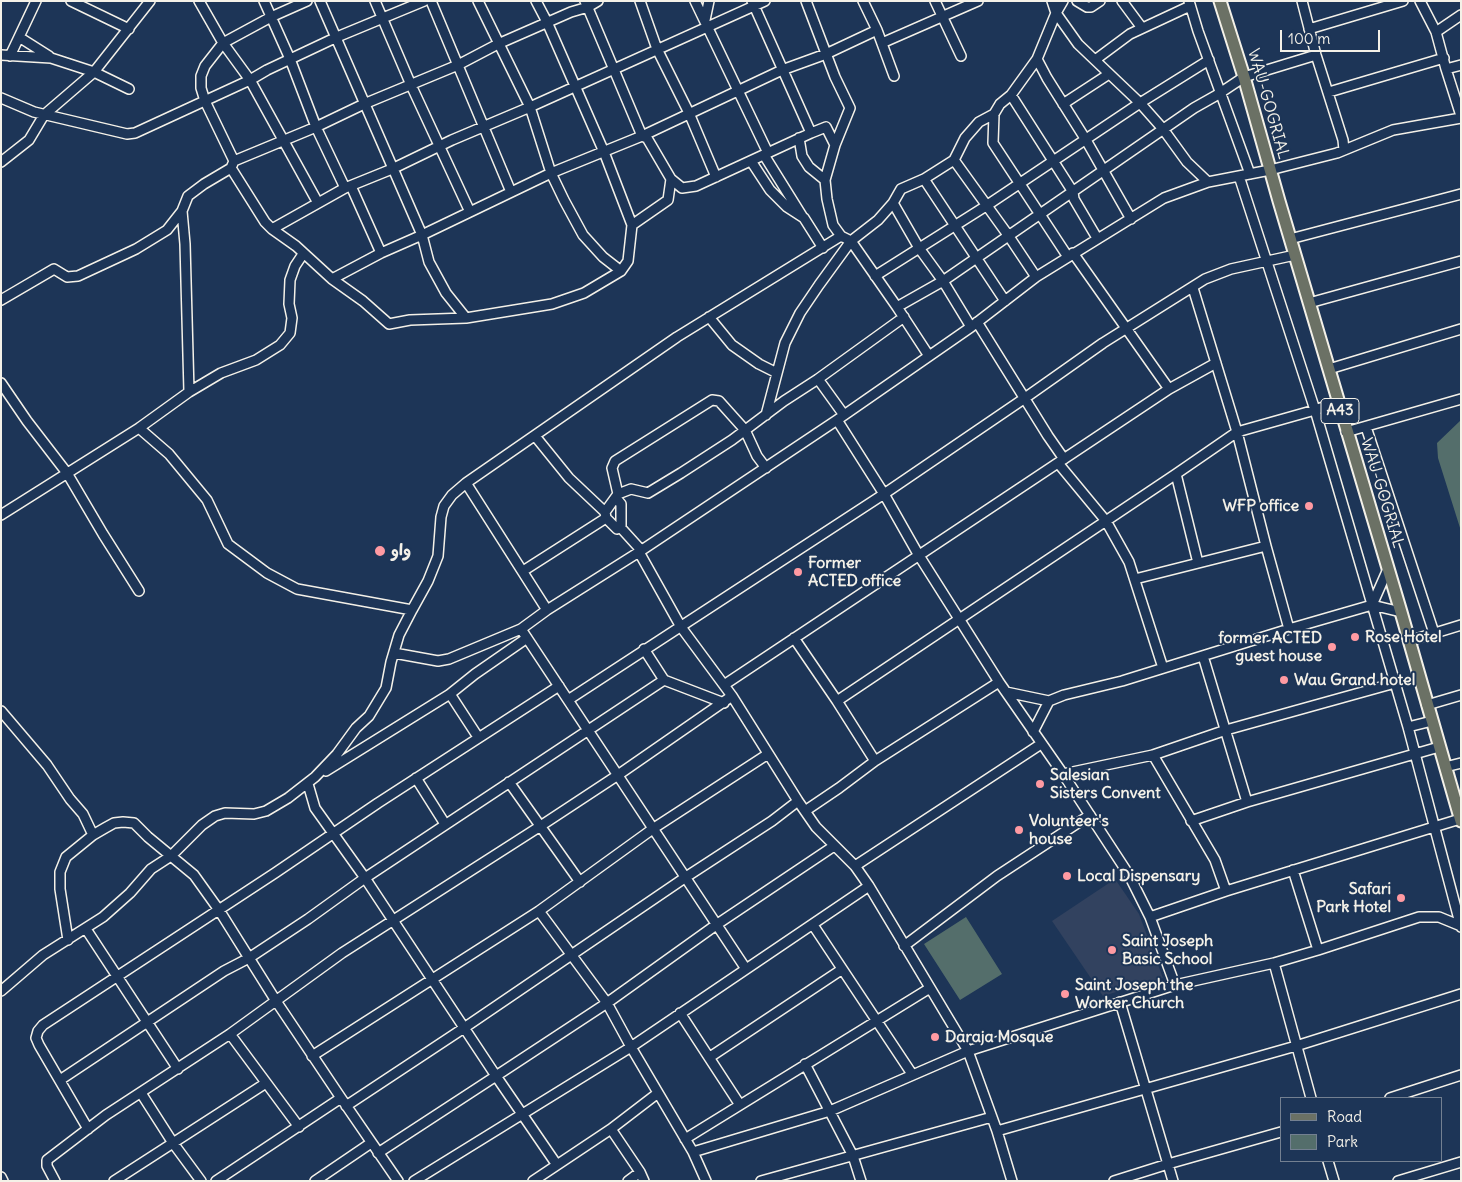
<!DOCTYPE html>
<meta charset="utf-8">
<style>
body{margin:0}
#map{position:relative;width:1462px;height:1182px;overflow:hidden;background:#1d3557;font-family:Delius,sans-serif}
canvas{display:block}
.frame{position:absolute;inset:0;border:2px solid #f4f1e8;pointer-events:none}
.legend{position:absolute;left:1280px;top:1097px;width:162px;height:65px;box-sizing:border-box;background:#1d3557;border:1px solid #738091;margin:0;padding:6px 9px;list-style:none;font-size:15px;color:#f4f1e8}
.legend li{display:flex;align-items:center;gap:10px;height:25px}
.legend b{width:25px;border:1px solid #738091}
.scale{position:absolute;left:1280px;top:30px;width:100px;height:22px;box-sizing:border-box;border:2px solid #f4f1e8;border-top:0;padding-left:6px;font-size:15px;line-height:18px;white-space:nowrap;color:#f4f1e8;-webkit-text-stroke:4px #1d3557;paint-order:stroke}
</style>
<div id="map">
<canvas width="1462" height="1182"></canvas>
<div class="frame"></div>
<ul class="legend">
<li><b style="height:6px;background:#6b7165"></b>Road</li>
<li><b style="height:14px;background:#546e6b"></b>Park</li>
</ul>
<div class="scale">100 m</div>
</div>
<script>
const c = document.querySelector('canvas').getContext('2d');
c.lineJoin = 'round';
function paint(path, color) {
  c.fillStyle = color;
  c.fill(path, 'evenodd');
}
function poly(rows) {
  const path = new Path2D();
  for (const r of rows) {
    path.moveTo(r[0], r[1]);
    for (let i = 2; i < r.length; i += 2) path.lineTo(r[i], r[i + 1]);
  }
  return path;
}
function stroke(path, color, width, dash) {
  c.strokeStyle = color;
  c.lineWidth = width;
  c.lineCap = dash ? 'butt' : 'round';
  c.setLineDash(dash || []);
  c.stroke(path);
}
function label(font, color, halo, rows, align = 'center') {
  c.font = font + ' Delius,"Playpen Sans Arabic",sans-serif';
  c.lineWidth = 4;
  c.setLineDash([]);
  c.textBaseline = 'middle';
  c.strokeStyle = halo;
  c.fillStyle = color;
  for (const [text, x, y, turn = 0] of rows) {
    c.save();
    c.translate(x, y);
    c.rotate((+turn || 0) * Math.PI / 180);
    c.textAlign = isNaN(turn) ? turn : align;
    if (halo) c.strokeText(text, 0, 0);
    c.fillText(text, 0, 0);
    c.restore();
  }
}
paint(poly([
 [1115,879,1139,914,1163,978,1103,996,1052,921]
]), '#32425f');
paint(poly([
 [1461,420,1461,531,1438,458,1437,443],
 [966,917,1002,974,960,1000,924,944]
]), '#546e6b');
const minor = poly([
 [71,1,129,29],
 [199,1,223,43,250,80,318,203],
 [264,1,290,59,316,127,345,188],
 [307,1,271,17,223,43,205,66,201,76,201,88,205,101,234,161,231,168,265,222,272,229,296,246,332,279,363,301,389,324,410,320,466,318,552,304,584,293,621,271,628,261,632,225,604,152,547,22,536,1],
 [320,1,422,235,429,262,446,293,466,318],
 [375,1,411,85,470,212],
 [431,1,511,192],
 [478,1,530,107,551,173,564,200,583,235,603,257,621,271],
 [585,1,642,136,647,138,671,179],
 [640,1,657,49,689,113,716,177],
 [695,1,768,153],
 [752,1,811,133,826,127,835,145,825,180,827,199,833,225,841,236],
 [806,1,835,77,850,108,835,145],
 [863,1,877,30,894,76],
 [935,1,961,56],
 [1052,1,1056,13,1078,44,1140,103,1163,129,1187,162,1208,182],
 [1077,1,1087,7,1091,7,1100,1],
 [1122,1,1142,28],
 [1189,1,1198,31,1250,174],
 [1302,1,1316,55,1343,140,1344,150],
 [1420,1,1436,32,1446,69],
 [705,20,709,1],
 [1309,29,1403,1],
 [1436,32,1461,15],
 [19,37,49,56],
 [882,43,978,1],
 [1,55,51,58,94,72,129,89],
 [10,56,36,1],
 [1037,59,1047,78,1086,140,1131,219],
 [1095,60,1130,34,1190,6],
 [1461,65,1446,69,1461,116],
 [1329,92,1444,58],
 [1011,95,1073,192,1074,199,1097,238],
 [1,98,34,112,127,134,135,133,250,80,267,70,337,37,424,1],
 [1063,104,1109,74],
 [994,114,993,143,1068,257],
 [799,138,802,156,809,167,825,180],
 [764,155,802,216],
 [954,160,1008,235,1036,277],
 [234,161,316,127,364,104,458,65,498,44,571,12,588,7,598,1],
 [751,161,770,190,787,207,804,218,823,248],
 [1,162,29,140,44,115,94,72,150,1],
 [1239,176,1315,410,1408,727,1461,927],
 [924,179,1005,301],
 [351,186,381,253],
 [893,203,919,248,943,281,971,327],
 [182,211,185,244,189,392],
 [632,225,668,200,671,179,682,188,696,186,811,133],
 [272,229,345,188,392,169,452,140,530,107,765,1],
 [1290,239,1461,194],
 [1073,253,1169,389],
 [875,276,986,206,1140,103,1209,60],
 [332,279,381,253,422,235,551,173,642,136,782,70,826,54,877,30],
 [1193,288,1237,432,1266,546,1289,629],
 [1,300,54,269,67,277,78,276,136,249,167,230,182,211,188,196,204,184,231,168],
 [1309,303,1461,261],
 [897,307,943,281,1194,108,1217,95,1244,77,1316,55],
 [709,317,732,345,759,364,777,373],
 [977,322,1048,436,1064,459],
 [1329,369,1461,329],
 [818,379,844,415],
 [1,383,27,421,67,473,103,534,139,591],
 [766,415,785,343,800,313,819,285,851,241,878,220,893,203,901,189,924,179,954,160,965,138,979,122,994,114,1000,104,1011,95,1037,59,1056,13,1063,1],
 [837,420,884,494,918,554,999,682,1063,774,1129,875,1150,917,1175,985],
 [1366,427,1434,633],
 [139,428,169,454,207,500,228,544,267,573,297,589,412,610],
 [1346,432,1461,399],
 [535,436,569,478,605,512,606,518,617,529,621,528,641,550],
 [1058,463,1106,521,1129,562,1163,668],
 [1176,474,1198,563],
 [466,483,547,610],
 [618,494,631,489,648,493,681,473,732,440,784,401,818,379,904,317],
 [616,498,621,504,621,528],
 [605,512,618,494,612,468,615,461,712,400,719,401,745,430,757,456,766,468],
 [1,515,139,428,189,392,221,373,256,360,280,345,290,333,292,318,289,304,290,280,295,266,303,254],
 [639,552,681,627,732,696,798,801,816,827,855,866,869,886,968,1051,997,1131,1012,1181],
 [523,571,606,518],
 [1135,579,1266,546],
 [1372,605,1388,569],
 [521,629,746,969],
 [794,638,837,701,875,761],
 [1409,641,1461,625],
 [394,653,438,661,449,659,521,629,547,610,639,552,837,420,971,327,1036,277,1164,198,1208,182,1270,170,1337,153,1393,130,1461,118],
 [1203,656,1247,802],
 [664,680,724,703],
 [724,685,1169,389,1216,363],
 [1006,692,1049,701,1064,695,1122,681,1289,629,1372,605,1401,612],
 [568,700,884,494,1025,398,1103,343,1205,279,1231,269,1295,255],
 [837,701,1176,474,1237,432,1315,410,1338,402],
 [1427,705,1461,695],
 [1,711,47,765,70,799,83,814,93,835],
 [1408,727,1432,721],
 [1033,732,1049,701],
 [478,737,450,694,475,674,527,638],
 [1153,755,1215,860,1226,891],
 [1445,767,1461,763],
 [326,771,450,694],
 [1063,774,1153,755,1226,730,1395,683],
 [416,778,445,824],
 [509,782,580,882],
 [308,784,315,808,365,878,496,1076,607,1003,716,925,834,846],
 [805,811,839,788,875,761,999,682],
 [1191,821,1247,802,1439,747],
 [855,866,1041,744],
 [1293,870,1318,950],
 [539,911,607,1003,631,1047,693,1152,706,1181],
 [1150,917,1226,891,1460,819],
 [813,925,912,1074],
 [86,929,178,1069],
 [68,940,60,889,60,872,66,857,93,835,105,828,114,823,123,822,134,823,148,837,194,875,219,910,276,1001,341,1098,398,1181],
 [904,946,997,876,1090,815],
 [1274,963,1311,1098],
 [1,991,43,955,103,917,130,893,151,869,171,856,202,825,215,816,225,813,254,814,266,811,288,798,315,777,337,754,356,728,369,716,386,688,391,662,399,635,412,610,428,581,438,556,441,517,444,506,452,495,466,483,677,337,841,236,851,241,897,307,929,356],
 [1120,1002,1173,1181],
 [680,1013,740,1105],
 [230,1034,299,1127],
 [312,1056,539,911,654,828,768,754],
 [710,1057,841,970],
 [805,1064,853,1156,861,1181],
 [60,1080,224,971,249,958,308,919,365,878,664,680,644,649],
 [141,1093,173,1143,201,1181],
 [1390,1098,1461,1075],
 [346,1106,464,1028,686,877,772,821,798,801],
 [88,1129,39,1045,36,1038,38,1031,43,1025,275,873,378,803,559,686],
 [611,1129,640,1172,644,1181],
 [997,1131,1296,1046,1461,994],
 [685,1139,930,988],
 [693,1152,830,1111,968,1051,1175,985,1274,963,1318,950,1419,917,1439,917,1461,926],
 [378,1153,496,1076,557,1165],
 [1328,1161,1334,1181],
 [1,1177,3,1181],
 [55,1181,47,1166,47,1160,106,1115,230,1034,342,953,539,827,618,775,732,696],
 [114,1181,266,1083],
 [216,1181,341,1098],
 [315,1181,371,1143],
 [414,1181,631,1047,869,886],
 [533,1181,611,1129,658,1093],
 [628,1181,640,1172],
 [761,1181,992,1117],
 [1114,1181,1168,1164,1281,1132],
 [1398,1181,1461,1162]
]);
const major = poly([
 [1220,1,1244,77,1279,201,1401,612,1461,821]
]);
stroke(minor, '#f4f1e8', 12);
stroke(major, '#f4f1e8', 15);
stroke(minor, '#1d3557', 9);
stroke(major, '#6b7165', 11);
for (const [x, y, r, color] of [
 [1309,506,5,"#ff9aa2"],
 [380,551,6,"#ff9aa2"],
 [798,572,5,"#ff9aa2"],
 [1355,637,5,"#ff9aa2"],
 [1332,647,5,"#ff9aa2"],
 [1284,680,5,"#ff9aa2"],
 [1040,784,5,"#ff9aa2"],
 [1019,830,5,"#ff9aa2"],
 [1067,876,5,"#ff9aa2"],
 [1401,898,5,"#ff9aa2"],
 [1112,950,5,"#ff9aa2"],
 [1065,994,5,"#ff9aa2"],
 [935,1037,5,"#ff9aa2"]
]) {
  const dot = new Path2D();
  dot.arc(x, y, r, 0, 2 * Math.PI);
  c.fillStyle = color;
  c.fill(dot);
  stroke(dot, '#1d3557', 2);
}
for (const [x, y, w] of [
 [1340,411,38]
]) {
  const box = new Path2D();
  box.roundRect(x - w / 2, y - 12.5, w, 25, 4);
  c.fillStyle = '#1d3557';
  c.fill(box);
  stroke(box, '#f4f1e8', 1);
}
label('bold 15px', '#f4f1e8', null, [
 ["A43",1340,411]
]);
label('16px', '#f4f1e8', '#1d3557', [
 ["WAU-GOGRIAL",1268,104,74],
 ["WAU-GOGRIAL",1382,493,73]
]);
label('bold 16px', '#f4f1e8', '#1d3557', [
 ["WFP office",1299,506,"right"],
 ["واو",391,551],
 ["Former",808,563],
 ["ACTED office",808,581],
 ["Rose Hotel",1365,637],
 ["former ACTED",1322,638,"right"],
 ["guest house",1322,656,"right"],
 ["Wau Grand hotel",1294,680],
 ["Salesian",1050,775],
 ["Sisters Convent",1050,793],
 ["Volunteer's",1029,821],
 ["house",1029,839],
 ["Local Dispensary",1077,876],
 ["Safari",1391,889,"right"],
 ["Park Hotel",1391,907,"right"],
 ["Saint Joseph",1122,941],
 ["Basic School",1122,959],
 ["Saint Joseph the",1075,985],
 ["Worker Church",1075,1003],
 ["Daraja Mosque",945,1037]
], 'left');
</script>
